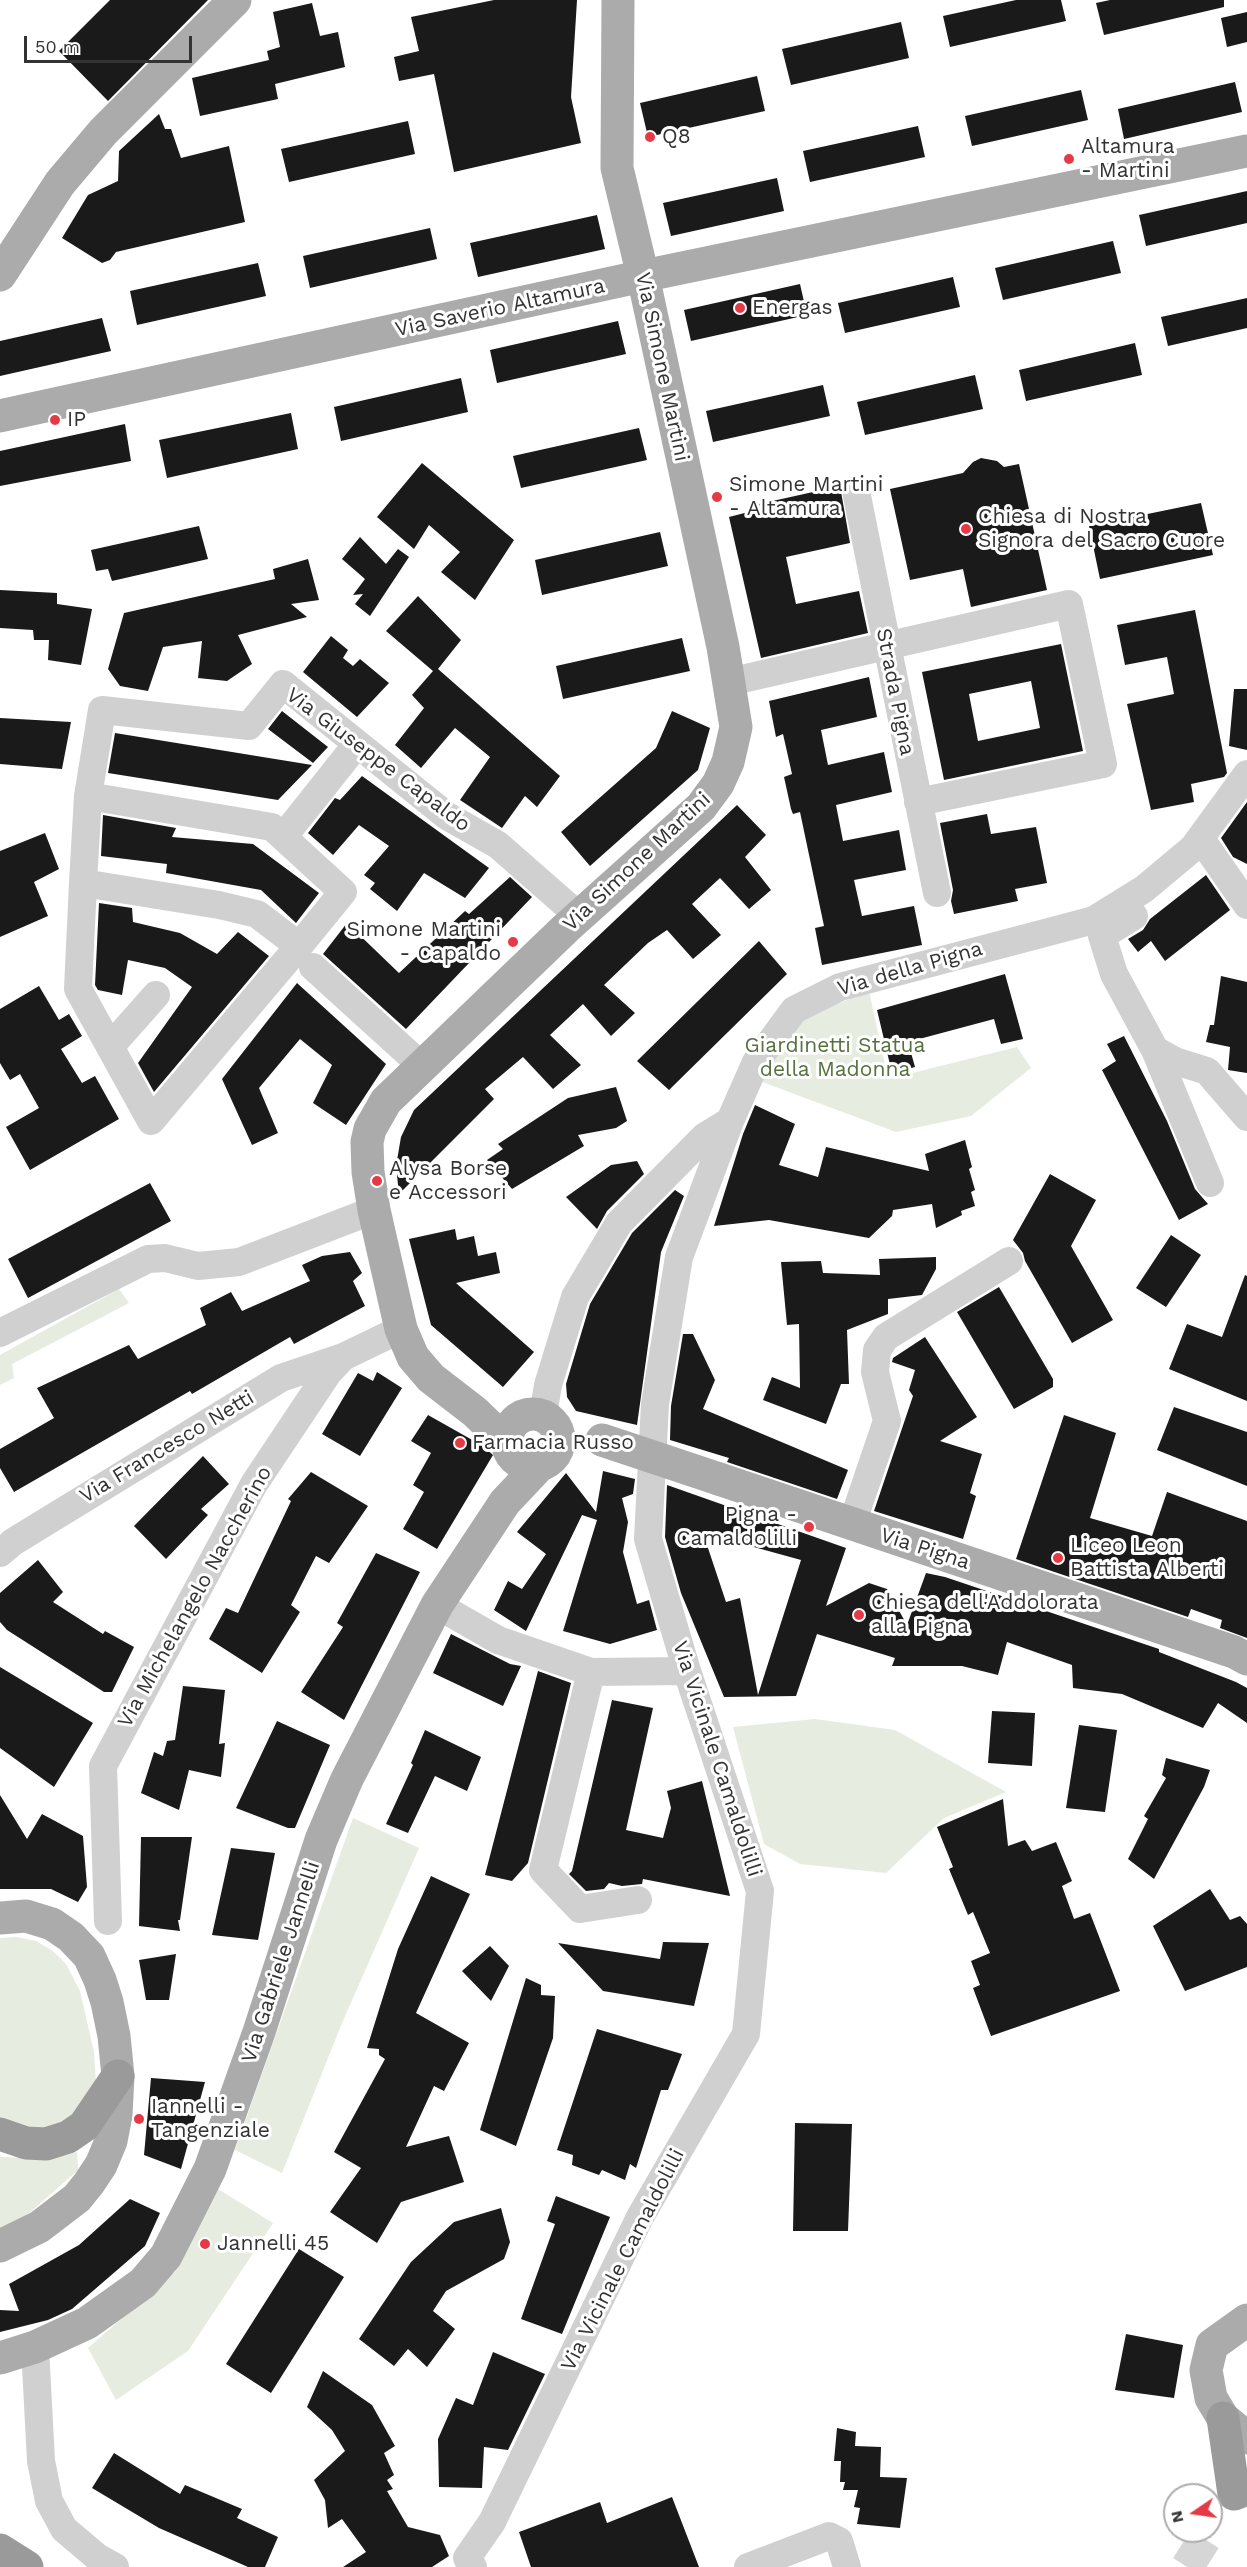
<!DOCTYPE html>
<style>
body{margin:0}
#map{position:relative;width:1247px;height:2567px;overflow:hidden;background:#fff;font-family:"Work Sans",sans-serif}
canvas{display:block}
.north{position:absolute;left:1163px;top:2483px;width:60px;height:60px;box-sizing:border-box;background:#fff;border:2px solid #adadad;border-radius:50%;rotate:257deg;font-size:16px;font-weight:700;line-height:24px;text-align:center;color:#333}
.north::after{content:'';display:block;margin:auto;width:21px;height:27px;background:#e63946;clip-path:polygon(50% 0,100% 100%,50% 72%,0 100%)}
.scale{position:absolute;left:24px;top:36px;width:168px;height:27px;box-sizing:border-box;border:3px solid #333;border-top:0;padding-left:8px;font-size:18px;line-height:21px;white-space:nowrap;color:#333;-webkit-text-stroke:4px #fff;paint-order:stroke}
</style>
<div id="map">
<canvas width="1247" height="2567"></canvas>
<div class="north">N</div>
<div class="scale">50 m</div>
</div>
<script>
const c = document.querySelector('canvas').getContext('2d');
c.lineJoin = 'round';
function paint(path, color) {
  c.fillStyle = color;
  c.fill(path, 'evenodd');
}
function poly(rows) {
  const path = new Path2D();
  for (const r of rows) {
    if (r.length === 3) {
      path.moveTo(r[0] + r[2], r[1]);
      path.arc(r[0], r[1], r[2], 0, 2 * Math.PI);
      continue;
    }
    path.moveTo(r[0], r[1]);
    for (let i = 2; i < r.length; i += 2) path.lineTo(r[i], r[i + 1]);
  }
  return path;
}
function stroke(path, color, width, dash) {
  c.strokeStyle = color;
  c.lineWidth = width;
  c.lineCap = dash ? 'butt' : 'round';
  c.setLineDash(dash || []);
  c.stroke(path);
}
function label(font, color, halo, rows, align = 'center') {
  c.font = font + ' "Work Sans",sans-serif';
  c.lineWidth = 6;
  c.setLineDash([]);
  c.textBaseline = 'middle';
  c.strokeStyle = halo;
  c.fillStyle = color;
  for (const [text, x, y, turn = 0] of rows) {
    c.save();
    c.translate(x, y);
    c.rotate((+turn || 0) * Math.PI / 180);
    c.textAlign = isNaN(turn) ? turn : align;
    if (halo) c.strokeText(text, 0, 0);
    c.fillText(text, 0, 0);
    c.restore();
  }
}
paint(poly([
 [869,991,888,1079,1017,1047,1031,1068,971,1116,896,1132,757,1080,803,1018],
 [119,1289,129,1303,12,1364,14,1378,0,1385,0,1355],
 [815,1719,895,1730,1006,1792,944,1818,886,1873,800,1864,764,1844,733,1727],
 [353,1818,419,1848,342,2023,282,2173,235,2150],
 [16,1937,36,1941,53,1951,66,1964,80,1991,94,2052,96,2084,80,2116,45,2134,0,2122,0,1938],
 [77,2152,78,2170,8,2232,0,2231,0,2157,40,2158],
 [218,2189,273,2223,188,2351,116,2400,88,2348,175,2272]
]), '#e6ecdf');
paint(poly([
 [110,0,208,0,108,101,59,51],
 [494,0,577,0,571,97,581,143,454,172,434,74,399,81,394,57,419,51,411,17],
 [1016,0,1061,0,1066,21,950,47,943,16],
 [1110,0,1224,0,1224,7,1104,35,1096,3],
 [312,3,320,36,338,32,345,67,275,84,278,99,200,116,192,78,269,60,267,51,280,47,273,12],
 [1247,12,1247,42,1227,47,1221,18],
 [901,22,909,58,791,85,782,49],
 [757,76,765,111,648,137,640,103],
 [1235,82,1242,112,1124,139,1118,109],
 [1081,90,1088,120,972,146,965,116],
 [159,114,165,129,171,129,181,158,229,146,245,222,116,252,110,260,102,263,62,238,88,195,118,181,119,151],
 [408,121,415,154,289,182,281,149],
 [918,126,925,157,810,182,803,151],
 [777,178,784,211,671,236,663,203],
 [1247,191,1247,223,1146,246,1139,215],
 [597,215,605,249,478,277,470,243],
 [430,228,437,259,310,288,303,256],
 [1113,241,1121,273,1003,300,995,268],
 [258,263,266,296,137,325,130,291],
 [953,277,960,307,845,333,838,303],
 [800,284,807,315,691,341,684,310],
 [1247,298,1247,328,1168,346,1161,317],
 [102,318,111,351,0,376,0,341],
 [618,321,626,354,497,383,490,350],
 [1135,343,1142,375,1026,401,1019,370],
 [975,375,983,409,865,435,857,402],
 [461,378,468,412,341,441,334,407],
 [823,385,830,416,713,442,706,411],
 [291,413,298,449,167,478,159,440],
 [125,424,131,461,0,486,0,451],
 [639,428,647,460,521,488,513,456],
 [981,458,997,461,1004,467,1019,464,1047,590,971,607,963,569,910,580,890,489,963,473,973,462],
 [422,463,514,540,475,600,441,572,460,552,429,525,414,549,377,517],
 [840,486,850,543,786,557,796,604,859,591,868,633,761,658,729,517,760,509,759,504],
 [1201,503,1213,555,1100,579,1089,526],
 [199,526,208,559,112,581,108,569,96,571,91,550],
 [660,532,668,566,542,595,535,560],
 [360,537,386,564,398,549,409,557,370,616,355,604,363,594,353,595,365,579,342,559],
 [308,559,319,600,291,604,307,617,238,635,252,664,227,681,198,678,202,641,163,647,148,691,120,686,108,669,124,613,275,579,273,569],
 [0,590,57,593,57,604,92,609,81,665,48,660,49,640,34,640,33,630,0,628],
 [418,596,461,640,438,669,560,776,537,807,525,796,502,828,460,800,490,757,455,728,421,768,395,745,424,708,412,695,433,671,386,631],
 [1195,610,1227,773,1224,777,1191,784,1194,802,1151,810,1127,704,1174,694,1167,657,1125,665,1117,625],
 [331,636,348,650,343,658,353,666,360,659,389,683,357,717,303,672],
 [682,638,690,671,563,699,556,666],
 [1061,644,1083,751,944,780,922,672],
 [1031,681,1040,728,978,741,969,694],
 [869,677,877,717,821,730,828,765,884,752,892,792,836,805,843,841,899,830,906,870,854,880,862,916,914,906,922,945,822,965,815,928,824,926,800,812,793,814,791,809,784,777,792,774,783,734,776,737,769,701],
 [1234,689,1247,689,1247,750,1229,746],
 [282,711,328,747,313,763,268,729],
 [672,711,710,728,698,770,590,866,561,832,656,748],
 [0,718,71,722,62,769,0,764],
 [115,733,312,765,278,800,108,773],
 [362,776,489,868,465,898,424,873,397,911,370,889,375,883,364,875,389,846,359,825,333,855,308,833,335,798,340,800],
 [1247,802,1247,864,1233,857,1221,838],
 [737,805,766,835,745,857,771,890,749,909,720,878,692,904,721,935,693,959,667,930,648,943,604,985,635,1013,611,1036,583,1004,550,1035,581,1065,553,1089,523,1057,485,1089,494,1099,399,1194,396,1166,401,1137,414,1110],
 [987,814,991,834,1036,827,1047,883,1015,889,1018,901,954,914,951,901,953,890,940,823],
 [103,815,176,828,172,837,253,844,319,893,296,923,261,890,166,873,167,864,101,856],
 [45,833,59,869,34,882,48,916,0,937,0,851],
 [1206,875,1230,910,1165,961,1151,941,1138,952,1128,939,1143,930,1150,919],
 [510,877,532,897,406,1029,323,954,347,923,399,973,465,911,469,914],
 [99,903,132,908,133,922,180,933,217,954,238,932,269,956,154,1092,138,1063,192,987,165,968,128,960,122,995,98,990,95,985],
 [759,941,787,974,669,1090,637,1061],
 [1005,974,1023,1039,1001,1044,994,1019,908,1042,915,1067,892,1073,877,1010],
 [1221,976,1247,982,1247,1073,1228,1070,1230,1047,1206,1042,1210,1025,1214,1025],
 [297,983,386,1064,346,1125,313,1103,332,1065,300,1039,259,1088,278,1133,252,1145,222,1079],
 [39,986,59,1020,69,1014,82,1036,61,1049,82,1083,95,1076,119,1119,30,1170,6,1127,39,1108,20,1074,10,1080,0,1063,0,1009],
 [1124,1036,1167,1121,1195,1189,1208,1204,1179,1220,1102,1070,1116,1061,1107,1044],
 [616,1087,627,1121,616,1128,578,1135,584,1146,512,1189,487,1160,503,1149,498,1144,568,1098],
 [755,1105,795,1124,779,1165,818,1177,826,1147,929,1171,925,1154,965,1140,972,1167,969,1169,975,1190,971,1192,975,1206,961,1211,962,1215,936,1228,932,1204,893,1210,892,1216,869,1238,769,1220,714,1226,743,1134],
 [637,1161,644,1174,607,1211,597,1229,566,1197,611,1165],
 [1050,1174,1096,1200,1071,1246,1113,1320,1072,1343,1025,1261,1023,1253,1013,1240],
 [150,1183,171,1221,28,1298,8,1259],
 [675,1190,684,1196,661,1252,637,1425,576,1411,567,1397,566,1384,590,1304,632,1233],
 [455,1229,457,1240,474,1236,478,1256,496,1252,500,1273,456,1283,534,1352,503,1387,431,1325,409,1239],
 [1171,1235,1201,1255,1166,1307,1136,1288],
 [350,1252,362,1273,353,1281,365,1306,294,1344,290,1337,192,1394,190,1391,14,1492,0,1468,0,1449,54,1418,37,1388,129,1345,138,1359,206,1325,200,1308,231,1292,242,1311,310,1281,302,1265,322,1256],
 [936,1257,936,1269,922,1295,888,1299,888,1314,847,1330,849,1384,841,1384,826,1424,763,1400,772,1377,800,1388,799,1324,787,1325,781,1262,821,1261,823,1273,880,1275,879,1259],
 [1245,1275,1247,1276,1247,1401,1169,1369,1187,1324,1222,1337],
 [999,1287,1053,1379,1053,1387,1014,1409,957,1312],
 [683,1334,693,1334,715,1380,703,1409,848,1470,837,1499,727,1462,729,1458,670,1440,671,1406],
 [925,1337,977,1417,940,1441,982,1454,970,1493,976,1496,963,1539,874,1511,913,1396,909,1390,915,1370,892,1362,893,1358],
 [377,1372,402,1388,360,1456,322,1434,358,1373,373,1381],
 [1174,1407,1247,1432,1247,1486,1157,1450],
 [428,1415,483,1446,493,1455,437,1549,403,1529,424,1492,413,1485,431,1453,411,1441],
 [1064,1415,1116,1433,1090,1518,1152,1536,1167,1492,1247,1521,1247,1638,1220,1628,1222,1620,1191,1609,1188,1617,1016,1559],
 [203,1456,229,1484,201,1509,208,1515,166,1559,134,1526],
 [603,1471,635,1479,633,1494,622,1498,628,1522,623,1552,637,1604,649,1600,657,1630,610,1644,563,1631,597,1520,582,1515,526,1631,494,1610,508,1581,522,1589,546,1554,517,1532,566,1473,596,1512],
 [311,1472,368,1506,329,1563,316,1556,291,1605,300,1612,262,1673,209,1639,226,1608,238,1613,291,1501,288,1499],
 [667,1485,846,1548,826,1606,869,1583,887,1589,907,1625,926,1573,945,1577,1159,1649,1159,1652,1236,1682,1247,1688,1247,1723,1218,1703,1203,1728,1122,1694,1073,1688,1072,1665,1007,1642,998,1675,962,1666,892,1666,895,1658,817,1634,796,1696,724,1697,681,1593,665,1537],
 [703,1533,801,1560,758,1695,740,1598,726,1602],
 [376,1553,420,1572,344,1720,301,1692,343,1627,337,1623],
 [38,1560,63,1592,53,1602,103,1634,105,1631,134,1647,112,1692,104,1692,7,1630,0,1622,0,1593],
 [451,1634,510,1664,521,1666,503,1706,433,1673],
 [0,1667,93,1723,54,1787,0,1748],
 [538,1671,571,1683,528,1863,512,1881,485,1875],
 [183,1686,225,1690,219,1744,225,1743,221,1777,189,1770,179,1810,141,1793,154,1752,163,1756,167,1741,175,1740],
 [612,1700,653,1708,626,1830,663,1838,671,1808,667,1791,702,1781,730,1896,643,1879,642,1884,622,1886,609,1883,604,1889,586,1891,569,1874,572,1871],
 [992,1711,1035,1713,1032,1766,988,1763],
 [277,1721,330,1745,295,1828,288,1828,236,1808],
 [1079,1725,1117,1730,1105,1812,1066,1808],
 [425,1730,481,1757,467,1791,435,1776,408,1833,386,1824,413,1765,411,1763],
 [1166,1758,1210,1770,1204,1787,1154,1879,1128,1859,1148,1819,1144,1816,1166,1778,1162,1775],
 [0,1795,27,1839,42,1814,83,1836,87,1887,78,1902,51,1889,0,1889],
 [1003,1799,1008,1846,1025,1840,1032,1851,1056,1842,1072,1881,1062,1886,1074,1919,1090,1913,1120,1991,991,2036,973,1988,980,1985,971,1961,990,1953,973,1912,968,1915,949,1869,953,1867,937,1827],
 [141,1837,192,1837,180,1920,178,1920,180,1931,139,1926],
 [231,1848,275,1853,258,1940,212,1935],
 [431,1876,470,1894,416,2013,469,2043,444,2091,434,2086,406,2147,449,2136,464,2182,401,2202,377,2243,330,2212,361,2168,334,2152,385,2059,379,2055,379,2049,367,2048,398,1949],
 [1210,1889,1230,1920,1240,1916,1247,1924,1247,1967,1185,1991,1153,1926],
 [663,1942,709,1943,694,2006,603,1991,558,1943,660,1959],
 [490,1946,509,1966,491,2001,462,1971],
 [176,1954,169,2000,146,2000,139,1960],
 [526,1978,541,1985,541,1995,555,1996,553,2038,516,2146,480,2130],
 [597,2029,682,2054,668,2090,661,2090,636,2168,630,2164,625,2180,602,2170,599,2175,572,2165,573,2155,557,2150],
 [151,2078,205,2082,181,2169,144,2155],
 [795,2123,852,2124,848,2231,793,2231],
 [556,2196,610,2217,562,2334,521,2319,555,2224,547,2221],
 [130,2199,160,2213,145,2246,72,2309,48,2320,0,2332,0,2310,19,2311,9,2284,79,2245],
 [501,2208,510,2242,504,2259,446,2291,433,2311,455,2329,427,2367,408,2349,394,2366,359,2339,411,2262,454,2222],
 [299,2249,344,2277,271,2393,226,2364],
 [1126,2334,1183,2345,1174,2398,1115,2390],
 [493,2352,545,2374,508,2450,484,2447,482,2488,439,2487,438,2439,456,2398,473,2405],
 [323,2371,372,2405,395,2446,384,2453,394,2475,387,2480,393,2489,387,2491,408,2527,440,2535,449,2556,432,2567,343,2567,366,2552,342,2519,328,2528,325,2500,314,2480,345,2451,332,2430,307,2407],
 [837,2428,856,2432,855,2446,881,2447,880,2477,907,2478,900,2528,857,2524,860,2508,854,2507,858,2490,843,2490,845,2482,840,2482,841,2461,834,2461],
 [114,2453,180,2494,185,2485,242,2509,237,2518,278,2537,265,2567,248,2567,159,2528,92,2488],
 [672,2497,699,2567,531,2567,519,2532,600,2502,607,2523]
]), '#1a1a1a');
stroke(poly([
 [1187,2567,1210,2531]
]), '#d6d6d6', 33, [33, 16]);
stroke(poly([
 [856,491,937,893],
 [729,682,1069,604,1103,764,918,802],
 [88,796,272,827,343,892,299,946,257,914,219,905,83,883,88,796,102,710,249,726,283,684,447,816,498,845,579,916],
 [284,836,357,744],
 [1201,839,1247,905],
 [83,883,78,989,151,1121,299,946],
 [1134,916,1102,936,1114,974,1155,1050,1210,1183],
 [313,967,422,1066],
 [110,1047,156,995],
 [1155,1050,1175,1061,1207,1071,1247,1117],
 [0,1333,148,1259,165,1258,198,1266,239,1262,374,1210],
 [543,1415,548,1385,575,1297,619,1223,704,1137,730,1121],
 [852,1524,887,1421,875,1372,877,1350,886,1337,1009,1261],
 [0,1553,13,1542,281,1378,343,1357],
 [437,1605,498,1640,591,1672,687,1671],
 [591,1672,543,1870,580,1909,638,1900],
 [108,1921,103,1766,254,1484,328,1373,343,1357,401,1329],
 [35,2347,41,2461,49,2501,64,2529,97,2557,115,2567],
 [473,2567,467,2558,492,2522,640,2217,746,2034,760,1891,687,1671,648,1539,655,1404,679,1257,730,1121,756,1062,794,1010,840,987,1094,920,1144,889,1193,848,1247,774],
 [748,2567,829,2536,839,2541,847,2567]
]), '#d0d0d0', 28);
stroke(poly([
 [0,275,60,183,103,132,235,0],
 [0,416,643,276,1247,151],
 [533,1440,26],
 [507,1443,475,1412,431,1378,413,1357,401,1329,374,1210,368,1172,367,1142,370,1129,386,1101,566,928,701,807,718,784,728,762,736,727,723,647,643,276,617,168,618,0],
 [719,1479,1234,1652,1247,1659],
 [0,1918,26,1916,52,1924,71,1937,89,1956,100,1980,107,2002,114,2036,118,2076,116,2115,111,2141,101,2165,89,2183,77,2198,39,2227,0,2246],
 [1247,2320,1212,2345,1206,2370,1211,2398,1223,2418,1247,2438],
 [0,2358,35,2347,87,2323,143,2283,166,2256,210,2169,259,2032,321,1840,347,1779,437,1605,505,1502,539,1466]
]), '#ababab', 33);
stroke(poly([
 [0,2134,26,2143,46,2144,68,2137,84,2126,118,2076],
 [1223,2418,1234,2494,1247,2489],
 [0,2550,27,2567]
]), '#9a9a9a', 33);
stroke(poly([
 [602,1440,719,1479]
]), '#ababab', 33);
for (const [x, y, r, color] of [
 [650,137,6,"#e63946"],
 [1069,159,6,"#e63946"],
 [740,308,6,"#e63946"],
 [55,420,6,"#e63946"],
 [717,497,6,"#e63946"],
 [966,529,6,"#e63946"],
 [513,942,6,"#e63946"],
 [377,1181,6,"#e63946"],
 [460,1443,6,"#e63946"],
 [809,1527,6,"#e63946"],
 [1058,1558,6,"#e63946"],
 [859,1615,6,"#e63946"],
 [139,2119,6,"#e63946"],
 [205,2244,6,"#e63946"]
]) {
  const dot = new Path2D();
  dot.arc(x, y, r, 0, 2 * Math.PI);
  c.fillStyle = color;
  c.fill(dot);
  stroke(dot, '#fff', 2);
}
label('21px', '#333', '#fff', [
 ["Q8",662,137],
 ["Altamura",1081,147],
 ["- Martini",1081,171],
 ["Energas",752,308],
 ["IP",67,420],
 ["Simone Martini",729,485],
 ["- Altamura",729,509],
 ["Chiesa di Nostra",978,517],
 ["Signora del Sacro Cuore",978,541],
 ["Simone Martini",501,930,"right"],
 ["- Capaldo",501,954,"right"],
 ["Alysa Borse",389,1169],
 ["e Accessori",389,1193],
 ["Farmacia Russo",472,1443],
 ["Pigna -",797,1515,"right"],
 ["Camaldolilli",797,1539,"right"],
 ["Liceo Leon",1070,1546],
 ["Battista Alberti",1070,1570],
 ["Chiesa dell'Addolorata",871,1603],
 ["alla Pigna",871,1627],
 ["Iannelli -",151,2107],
 ["Tangenziale",151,2131],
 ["Jannelli 45",217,2244]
], 'left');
label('21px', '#333', '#fff', [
 ["Via Saverio Altamura",500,308,-12],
 ["Via Simone Martini",662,367,78],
 ["Strada Pigna",895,692,79],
 ["Via Giuseppe Capaldo",378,760,37],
 ["Via Simone Martini",637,862,-43],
 ["Via della Pigna",910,969,-16],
 ["Via Francesco Netti",167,1447,-31],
 ["Via Pigna",925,1549,18],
 ["Via Michelangelo Naccherino",195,1597,-61],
 ["Via Vicinale Camaldolilli",717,1759,72],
 ["Via Gabriele Jannelli",281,1962,-72],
 ["Via Vicinale Camaldolilli",623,2260,-63]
]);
label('21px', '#56703f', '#fff', [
 ["Giardinetti Statua",835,1046],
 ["della Madonna",835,1070]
]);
</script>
